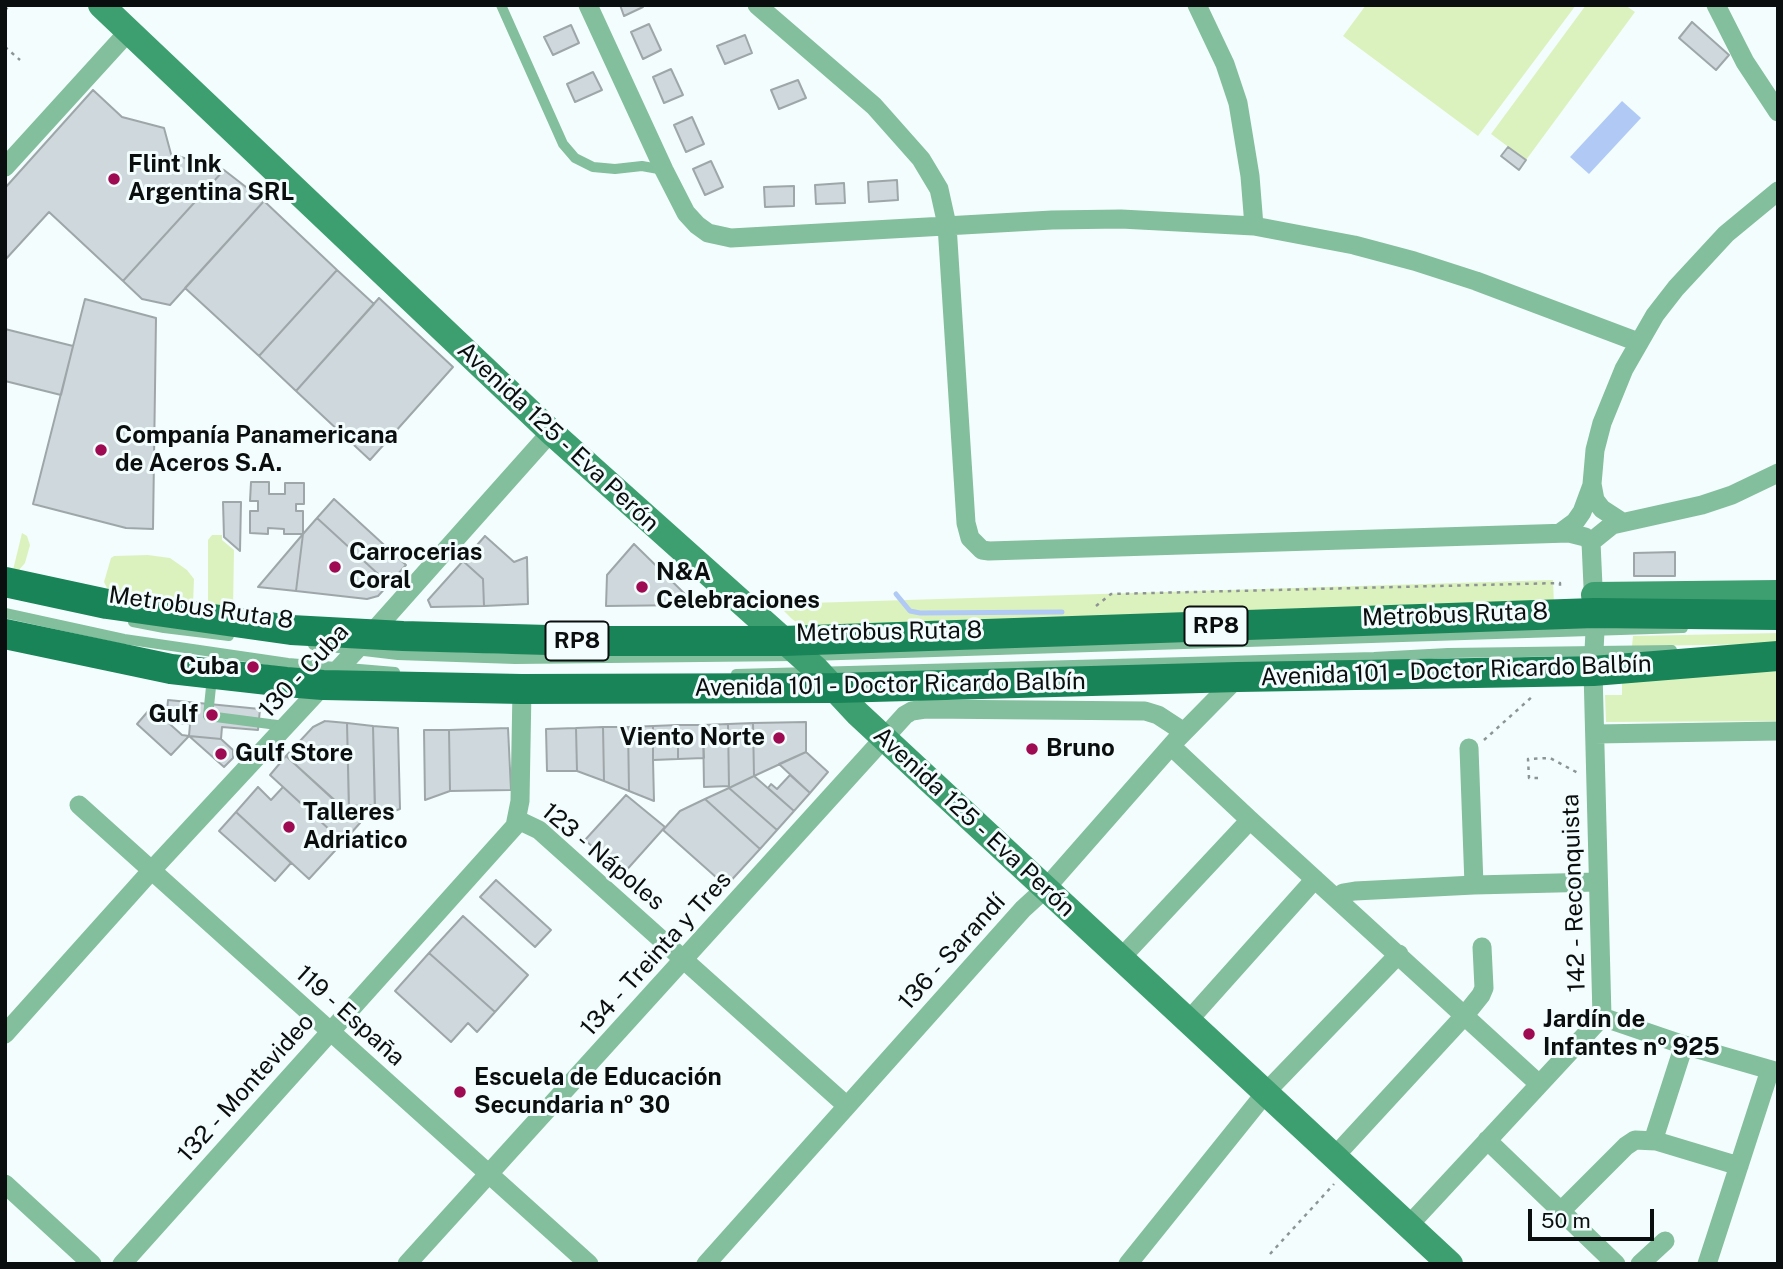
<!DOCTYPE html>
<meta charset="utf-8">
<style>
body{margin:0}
#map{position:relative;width:1783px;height:1269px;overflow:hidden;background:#f3fdfd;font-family:"Public Sans",sans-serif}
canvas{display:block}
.frame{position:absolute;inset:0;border:7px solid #0b0e0e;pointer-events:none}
.scale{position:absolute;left:1528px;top:1209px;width:126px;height:32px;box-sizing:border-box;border:4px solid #0b0e0e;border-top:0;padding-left:9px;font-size:21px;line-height:24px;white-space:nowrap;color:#0b0e0e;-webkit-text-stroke:5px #f3fdfd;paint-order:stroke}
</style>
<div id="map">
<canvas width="1783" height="1269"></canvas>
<div class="frame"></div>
<div class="scale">50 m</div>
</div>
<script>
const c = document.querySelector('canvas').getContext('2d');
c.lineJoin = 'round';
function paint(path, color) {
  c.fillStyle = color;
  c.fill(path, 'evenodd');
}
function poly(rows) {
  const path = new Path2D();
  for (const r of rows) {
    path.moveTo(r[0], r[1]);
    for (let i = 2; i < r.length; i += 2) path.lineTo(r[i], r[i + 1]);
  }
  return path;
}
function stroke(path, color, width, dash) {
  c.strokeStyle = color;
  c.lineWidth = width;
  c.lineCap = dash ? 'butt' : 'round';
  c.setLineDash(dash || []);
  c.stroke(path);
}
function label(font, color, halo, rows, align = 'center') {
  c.font = font + ' "Public Sans",sans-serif';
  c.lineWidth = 6;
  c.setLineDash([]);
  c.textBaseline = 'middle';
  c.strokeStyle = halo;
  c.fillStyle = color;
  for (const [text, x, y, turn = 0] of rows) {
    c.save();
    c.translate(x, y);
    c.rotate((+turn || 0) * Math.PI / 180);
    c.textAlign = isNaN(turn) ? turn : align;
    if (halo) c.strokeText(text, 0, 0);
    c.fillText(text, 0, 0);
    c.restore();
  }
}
paint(poly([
 [1366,5,1576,5,1478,136,1343,36],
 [1586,5,1625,5,1635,12,1526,160,1491,134],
 [22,533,27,536,30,545,25,563,19,570,13,570],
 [212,535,222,535,222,540,234,550,233,609,208,608,208,540],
 [148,555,170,558,187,570,194,579,193,604,109,592,104,582,111,558,114,556],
 [1553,580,1554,605,805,628,792,619,777,604],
 [1778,633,1778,644,1632,646,1633,636],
 [1778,671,1778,721,1606,722,1605,695,1622,695,1622,679]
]), '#dcf2be');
paint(poly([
 [1622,101,1641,118,1589,174,1570,157]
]), '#b0caf5');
stroke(poly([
 [896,594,910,611,920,613,1062,612]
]), '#b0caf5', 5);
const building = poly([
 [620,5,642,5,643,7,624,16,620,5],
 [1692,22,1729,55,1716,70,1679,38,1692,22],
 [649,24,661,50,643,59,631,32,649,24],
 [571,25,579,43,553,55,544,37,571,25],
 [745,35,752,53,725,64,717,46,745,35],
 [671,69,683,95,664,103,653,77,671,69],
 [593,72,602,90,575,102,567,84,593,72],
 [798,80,806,98,779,109,771,90,798,80],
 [93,90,122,117,164,128,171,154,224,170,123,281,49,212,5,260,5,188,93,90],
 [692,117,704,144,686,152,674,125,692,117],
 [1508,147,1526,160,1519,170,1501,156,1508,147],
 [711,161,723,187,705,195,693,169,711,161],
 [224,170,264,201,170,305,142,299,123,281,224,170],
 [897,180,898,200,869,202,868,182,897,180],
 [844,183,845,203,816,204,815,185,844,183],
 [794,186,794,206,765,207,764,187,794,186],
 [264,201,337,270,259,356,185,288,264,201],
 [337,270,374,304,296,391,259,356,337,270],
 [379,298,453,367,370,460,296,391,379,298],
 [85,299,156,318,153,529,126,528,33,504,85,299],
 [5,329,73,346,61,395,5,381,5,329],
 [251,482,269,482,269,494,285,494,285,483,304,483,304,504,296,504,296,511,303,511,303,534,284,534,284,529,268,528,268,534,250,533,250,511,258,511,258,501,250,501,251,482],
 [334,499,406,565,389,584,317,518,334,499],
 [223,502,241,502,240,551,224,537,223,502],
 [317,518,389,584,378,596,367,599,296,591,303,534,317,518],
 [303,534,296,591,258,587,303,534],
 [485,536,514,562,527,557,528,604,484,606,483,579,463,561,485,536],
 [634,544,690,599,690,605,606,606,607,575,634,544],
 [1675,552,1675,576,1634,576,1634,553,1675,552],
 [463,561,483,579,484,606,431,607,428,600,463,561],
 [168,700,260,709,258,730,222,727,221,739,189,736,190,724,166,722,168,700],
 [156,702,168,713,163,718,182,735,189,736,171,755,137,724,156,702],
 [325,721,347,723,349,814,286,756,313,727,325,721],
 [806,722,806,752,754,776,753,723,806,722],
 [347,723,373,726,375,805,349,806,347,723],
 [753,723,754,776,729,788,728,724,753,723],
 [728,724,729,786,704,787,703,725,728,724],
 [678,725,703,725,704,758,678,759,678,725],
 [678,725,678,759,653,760,653,726,678,725],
 [373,726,398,728,400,809,375,818,373,726],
 [653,726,653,760,654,801,629,791,628,727,653,726],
 [603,727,604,781,577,771,576,728,603,727],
 [603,727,628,727,629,791,604,781,603,727],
 [508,728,511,790,450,791,449,730,508,728],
 [576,728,577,771,547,771,546,729,576,728],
 [424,730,449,730,450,791,425,800,424,730],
 [189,736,221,739,233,750,233,758,224,767,189,736],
 [806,752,828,772,810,793,779,764,806,752],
 [286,756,360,823,343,842,270,775,286,756],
 [790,775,810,793,794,811,768,788,771,784,777,789,790,775],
 [754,776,794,811,777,830,729,788,754,776],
 [258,787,271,800,283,787,343,842,309,879,236,812,258,787],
 [729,788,777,830,760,849,705,799,729,788],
 [626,795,665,827,623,874,585,840,626,795],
 [705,799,760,849,726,886,663,830,680,811,705,799],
 [236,812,291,863,275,881,219,831,236,812],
 [496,880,551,930,535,947,480,897,496,880],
 [463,916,528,975,495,1012,429,953,463,916],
 [429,953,495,1012,477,1032,468,1023,451,1042,395,991,429,953]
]);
paint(building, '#cfd8dc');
stroke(building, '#9ea6aa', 2);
stroke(poly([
 [5,10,10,5],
 [5,47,20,60],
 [1096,606,1111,594,1560,583,1560,590],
 [1484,740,1534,695],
 [1538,778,1529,778,1528,759,1550,758,1578,773],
 [1270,1254,1334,1184]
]), '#8d9494', 2.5, [3.5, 5]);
stroke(poly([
 [501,5,563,144,575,158,593,167,615,169,642,166,664,170],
 [5,613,124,639,288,663,395,672],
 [133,622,164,628,229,636],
 [313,645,398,655,515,659,795,656],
 [810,656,1683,628],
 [736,674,1374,657,1448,653,1672,650],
 [212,677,208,716,285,726]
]), '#83be9d', 10);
stroke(poly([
 [588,5,664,170,686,213,697,225,708,233,731,238,1052,220,1121,219,1254,226,1250,176,1238,103,1225,64,1197,5],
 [757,5,874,106,921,159,939,189,947,225,966,523,970,538,982,550,989,551,1569,533,1585,537,1591,542,1612,525,1702,505,1732,495,1778,473],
 [1716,5,1745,62,1778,112],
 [5,167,129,31],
 [1254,226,1354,245,1414,261,1476,281,1638,342],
 [1622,522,1602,509,1595,500,1592,484,1595,450,1602,423,1624,369,1655,315,1676,288,1726,234,1778,191],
 [1560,533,1575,522,1582,512,1592,485],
 [1595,734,1778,731],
 [1171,746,1250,820,1539,1084],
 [1469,748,1474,885],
 [79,805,589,1264],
 [518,820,539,830,847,1106],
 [1337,898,1343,893,1355,891,1474,885,1598,882],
 [1120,959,1250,820],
 [1602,1017,1684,1045,1778,1072],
 [1188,1021,1315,879],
 [5,1034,151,871,371,634,551,432],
 [1487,1140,1616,1264],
 [1656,1141,1655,1135,1684,1045],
 [1335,1156,1465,1015,1481,995,1484,988,1482,947],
 [5,1184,92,1264],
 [1561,1211,1626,1146,1635,1140,1656,1141,1739,1166],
 [1409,1225,1602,1017,1593,671,1595,631,1591,542],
 [122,1264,515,826,520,801,522,689],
 [407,1264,905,715,912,711,925,709,1145,711,1158,715,1184,732],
 [706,1264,1023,909,1046,888,1177,739,1238,677],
 [1128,1264,1267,1091,1399,954],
 [1640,1264,1665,1241],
 [1707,1264,1770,1070]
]), '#83be9d', 19);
stroke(poly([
 [101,5,551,432,817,670,857,713,1450,1264],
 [1594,595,1778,593]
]), '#3d9f70', 26);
stroke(poly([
 [5,582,107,604,291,630,403,636,585,641,783,641,1594,613,1778,615],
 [5,634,171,669,286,682,323,685,522,689,835,688,1238,677,1593,671,1778,656]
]), '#188457', 30);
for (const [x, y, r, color] of [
 [114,179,7,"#9f0b52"],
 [101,450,7,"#9f0b52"],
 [335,567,7,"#9f0b52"],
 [642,587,7,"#9f0b52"],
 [253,667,7,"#9f0b52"],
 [212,715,7,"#9f0b52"],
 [779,738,7,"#9f0b52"],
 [1032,749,7,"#9f0b52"],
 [221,754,7,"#9f0b52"],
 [289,827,7,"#9f0b52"],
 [1529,1034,7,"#9f0b52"],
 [460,1092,7,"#9f0b52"]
]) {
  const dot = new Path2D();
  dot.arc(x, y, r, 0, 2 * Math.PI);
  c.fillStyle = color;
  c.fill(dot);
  stroke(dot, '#f3fdfd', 2.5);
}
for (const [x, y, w] of [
 [1216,626,63],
 [577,641,63]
]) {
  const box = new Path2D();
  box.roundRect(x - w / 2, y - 19.5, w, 39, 5);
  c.fillStyle = '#f3fdfd';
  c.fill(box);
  stroke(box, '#0b0e0e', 2);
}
label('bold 23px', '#0b0e0e', null, [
 ["RP8",1216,626],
 ["RP8",577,641]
]);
label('bold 24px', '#0b0e0e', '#f3fdfd', [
 ["Flint Ink",128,165],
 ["Argentina SRL",128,193],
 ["Companía Panamericana",115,436],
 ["de Aceros S.A.",115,464],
 ["Carrocerias",349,553],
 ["Coral",349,581],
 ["N&A",656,573],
 ["Celebraciones",656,601],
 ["Cuba",239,667,"right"],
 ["Gulf",198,715,"right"],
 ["Viento Norte",765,738,"right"],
 ["Bruno",1046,749],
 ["Gulf Store",235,754],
 ["Talleres",303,813],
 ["Adriatico",303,841],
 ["Jardín de",1543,1020],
 ["Infantes nº 925",1543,1048],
 ["Escuela de Educación",474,1078],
 ["Secundaria nº 30",474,1106]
], 'left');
label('24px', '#0b0e0e', '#f3fdfd', [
 ["Avenida 125 - Eva Perón",558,437,43],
 ["Metrobus Ruta 8",201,608,8],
 ["Metrobus Ruta 8",1455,615,-2],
 ["Metrobus Ruta 8",889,632,-1],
 ["130 - Cuba",304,671,-47],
 ["Avenida 101 - Doctor Ricardo Balbín",1456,671,-2],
 ["Avenida 101 - Doctor Ricardo Balbín",890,685,-1],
 ["Avenida 125 - Eva Perón",974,822,43],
 ["123 - Nápoles",603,857,40],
 ["142 - Reconquista",1574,893,-92],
 ["136 - Sarandí",952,952,-48],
 ["134 - Treinta y Tres",656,954,-48],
 ["119 - España",350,1016,42],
 ["132 - Montevideo",246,1088,-48]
]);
</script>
